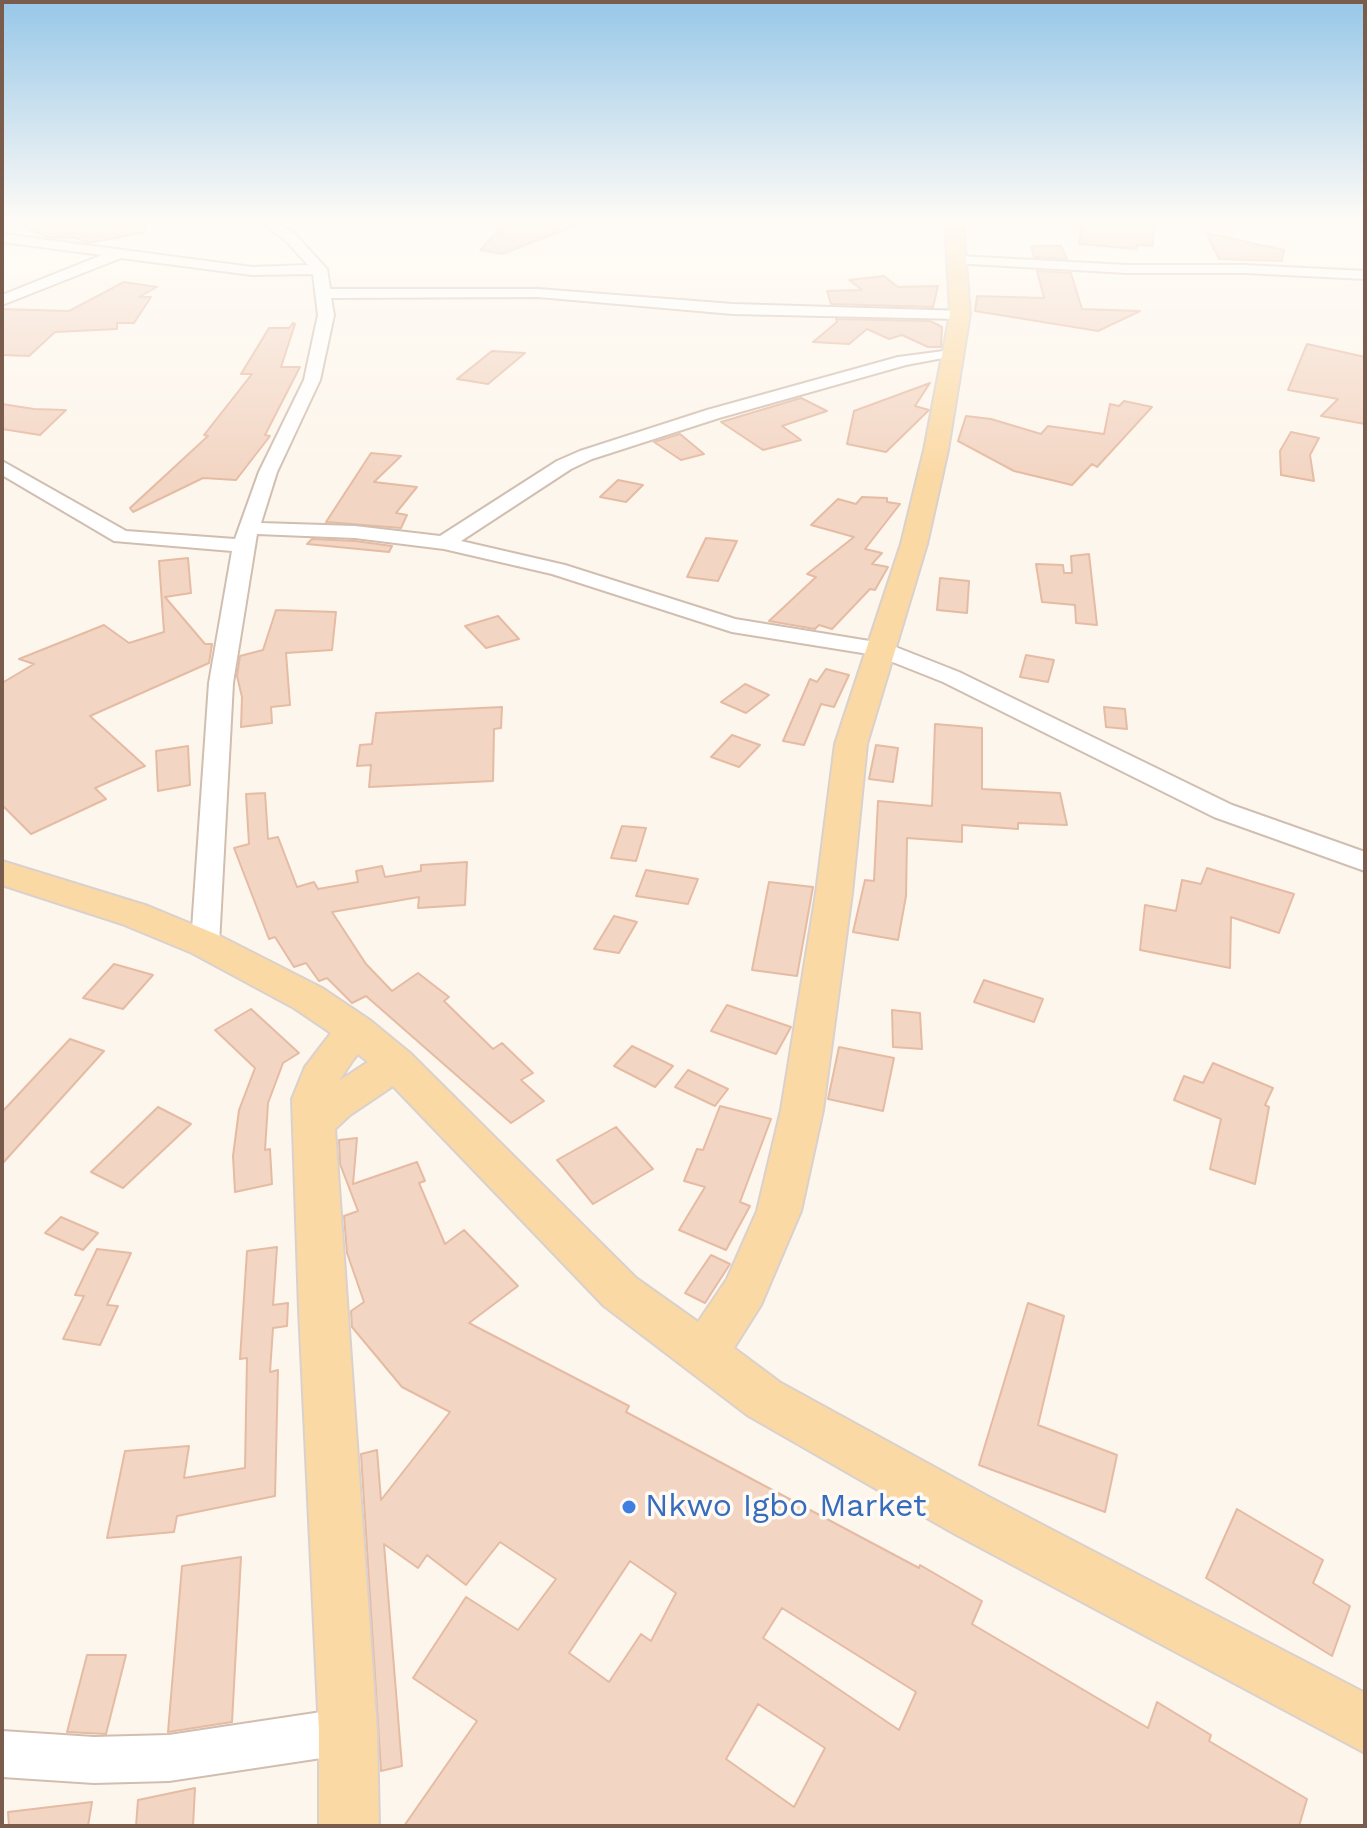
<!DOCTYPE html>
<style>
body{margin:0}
#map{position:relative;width:1367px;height:1828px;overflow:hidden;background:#fdf6ec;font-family:"Work Sans",sans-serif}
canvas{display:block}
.frame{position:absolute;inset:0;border:4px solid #7a5c4d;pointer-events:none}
</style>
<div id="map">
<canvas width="1367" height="1828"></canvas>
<div class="frame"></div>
</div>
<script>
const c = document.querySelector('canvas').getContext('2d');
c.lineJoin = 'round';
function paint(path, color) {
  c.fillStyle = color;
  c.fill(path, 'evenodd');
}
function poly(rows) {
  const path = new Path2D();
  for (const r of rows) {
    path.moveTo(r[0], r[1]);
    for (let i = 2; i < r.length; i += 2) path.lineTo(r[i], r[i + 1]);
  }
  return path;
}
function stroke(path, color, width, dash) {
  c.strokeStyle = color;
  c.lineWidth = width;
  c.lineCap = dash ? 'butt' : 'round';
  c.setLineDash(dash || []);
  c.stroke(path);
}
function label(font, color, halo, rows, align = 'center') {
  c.font = font + ' "Work Sans",sans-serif';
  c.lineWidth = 7;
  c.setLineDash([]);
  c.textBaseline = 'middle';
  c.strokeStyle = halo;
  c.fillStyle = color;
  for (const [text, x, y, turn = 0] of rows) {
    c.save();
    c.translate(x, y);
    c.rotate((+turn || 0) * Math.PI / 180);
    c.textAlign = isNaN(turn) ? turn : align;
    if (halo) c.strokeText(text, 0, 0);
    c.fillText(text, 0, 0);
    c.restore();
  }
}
const building = poly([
 [10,221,144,221,145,232,89,243,76,238,47,237,10,221],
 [507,221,582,221,582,223,502,254,480,250,507,221],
 [1082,221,1154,221,1153,246,1137,245,1136,249,1079,244,1082,221],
 [1206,233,1284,250,1282,261,1219,259,1206,233],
 [1031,246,1061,246,1067,259,1034,257,1031,246],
 [1037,271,1071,273,1082,309,1140,311,1098,331,975,311,977,296,1044,298,1037,271],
 [884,276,898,287,938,286,933,307,831,304,827,291,862,290,849,280,884,276],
 [124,282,157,287,139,297,151,297,134,323,117,323,117,329,55,332,29,356,2,355,2,309,69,311,124,282],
 [836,319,930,321,942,327,941,347,928,347,902,335,889,339,867,329,849,344,813,342,837,322,836,319],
 [293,323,295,324,281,367,300,367,265,435,270,436,236,480,203,478,133,512,130,508,208,436,204,435,252,374,241,374,269,328,289,328,293,323],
 [1307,344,1365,357,1365,424,1321,416,1338,399,1288,390,1307,344],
 [492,351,525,353,488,384,457,379,492,351],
 [930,383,915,406,929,410,886,452,847,444,854,411,930,383],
 [801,398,827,411,782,426,801,440,763,450,721,422,801,398],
 [1124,401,1152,407,1097,467,1092,464,1072,485,1014,471,958,441,966,416,991,419,1041,434,1048,426,1104,434,1110,404,1119,406,1124,401],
 [2,404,34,409,66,410,40,435,2,429,2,404],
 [1291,432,1319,438,1310,455,1314,481,1281,475,1280,451,1291,432],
 [680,434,704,454,681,460,654,442,680,434],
 [371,453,401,456,374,482,417,487,396,513,407,515,401,528,326,522,371,453],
 [618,480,643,485,626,502,600,497,618,480],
 [862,497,887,498,887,502,900,504,865,549,882,553,872,564,888,567,875,590,870,589,832,629,819,625,815,629,769,621,816,577,807,574,854,537,811,525,838,499,856,504,862,497],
 [706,538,737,541,718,581,687,577,706,538],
 [312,539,355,541,392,546,389,552,307,544,312,539],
 [1089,554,1097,625,1076,623,1075,605,1042,602,1036,564,1063,565,1064,573,1072,573,1071,556,1089,554],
 [188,558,191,593,165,597,205,644,212,644,209,663,90,716,145,766,95,788,106,799,31,834,2,805,2,683,34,664,19,659,104,625,129,643,164,632,159,561,188,558],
 [940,578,969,581,967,613,937,610,940,578],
 [276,610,336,612,332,650,286,653,290,705,271,707,272,723,241,727,242,697,237,676,240,656,263,650,276,610],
 [498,616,519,639,486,648,465,626,498,616],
 [1026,655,1054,660,1048,682,1020,677,1026,655],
 [826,669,849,675,834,707,821,704,804,745,783,741,810,679,817,682,826,669],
 [745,684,769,695,746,713,721,702,745,684],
 [502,707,501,728,494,729,493,781,369,787,371,765,357,766,360,745,372,744,376,713,502,707],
 [1104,707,1125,709,1127,729,1106,727,1104,707],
 [935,724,982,728,982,789,1060,793,1067,825,1018,823,1018,829,962,825,962,842,907,838,906,896,898,940,853,932,865,880,874,881,878,801,932,806,935,724],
 [732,735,760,745,739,767,711,757,732,735],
 [876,745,898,748,893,782,869,779,876,745],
 [188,746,190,785,158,791,156,751,188,746],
 [265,793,268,839,278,837,297,887,314,882,318,889,358,882,356,871,382,866,385,877,421,871,421,865,467,862,465,905,418,908,419,897,332,912,366,964,392,991,418,973,449,997,444,1001,493,1049,502,1043,533,1073,521,1080,544,1101,511,1123,366,996,352,1003,327,978,319,981,306,963,294,967,275,937,269,939,234,848,249,844,246,794,265,793],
 [622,826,646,828,636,861,611,858,622,826],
 [1207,868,1294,894,1279,933,1231,917,1230,968,1140,950,1145,905,1176,911,1182,880,1201,884,1207,868],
 [646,870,698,879,688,904,636,896,646,870],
 [769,882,813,887,797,976,752,970,769,882],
 [614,916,637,922,619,953,594,949,614,916],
 [114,964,153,975,123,1009,83,998,114,964],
 [984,980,1043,999,1034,1022,974,1002,984,980],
 [727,1005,791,1027,776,1054,711,1031,727,1005],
 [251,1009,299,1053,283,1063,268,1103,265,1150,270,1149,272,1184,235,1192,233,1156,239,1110,255,1068,215,1030,251,1009],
 [892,1010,920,1013,922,1049,893,1047,892,1010],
 [70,1039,104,1051,2,1164,2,1112,70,1039],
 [632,1046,673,1066,655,1087,614,1066,632,1046],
 [839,1047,894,1058,883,1111,828,1099,839,1047],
 [1213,1063,1273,1088,1265,1105,1269,1107,1255,1184,1210,1169,1221,1119,1174,1100,1184,1076,1203,1083,1213,1063],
 [688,1070,728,1089,715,1106,675,1087,688,1070],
 [720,1106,771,1119,740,1202,750,1206,726,1250,679,1230,705,1187,684,1181,697,1149,703,1150,720,1106],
 [158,1107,191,1124,123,1188,91,1172,158,1107],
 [616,1127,653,1169,593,1204,557,1160,616,1127],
 [357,1138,353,1184,417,1162,425,1181,419,1183,445,1244,464,1230,518,1286,469,1323,629,1406,626,1412,919,1568,920,1565,982,1601,972,1624,1148,1728,1157,1702,1211,1735,1209,1741,1307,1799,1299,1826,404,1826,477,1721,413,1678,466,1597,518,1630,556,1579,500,1542,466,1585,427,1555,418,1568,384,1544,402,1766,381,1771,361,1454,377,1450,381,1500,450,1412,402,1387,352,1327,351,1311,364,1302,347,1253,344,1216,358,1211,340,1164,339,1140,357,1138],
 [630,1561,676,1593,651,1641,641,1634,609,1682,569,1653,630,1561],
 [782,1608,916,1692,899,1730,763,1638,782,1608],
 [758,1704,825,1748,794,1807,726,1759,758,1704],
 [61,1217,98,1233,83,1250,45,1233,61,1217],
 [277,1247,273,1305,288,1303,287,1326,273,1328,270,1372,278,1370,275,1496,177,1516,174,1532,107,1538,125,1451,189,1446,184,1478,245,1468,247,1358,240,1359,247,1251,277,1247],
 [97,1249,131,1253,107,1305,118,1306,100,1345,63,1339,84,1296,75,1295,97,1249],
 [711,1255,730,1264,705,1303,685,1293,711,1255],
 [1028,1303,1064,1316,1038,1425,1117,1455,1105,1512,979,1465,1028,1303],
 [1237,1509,1323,1560,1313,1583,1350,1606,1332,1656,1206,1578,1237,1509],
 [241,1557,232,1722,168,1732,182,1566,241,1557],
 [87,1655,126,1655,106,1734,67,1732,87,1655],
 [195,1788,193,1826,136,1826,138,1800,195,1788],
 [92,1802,88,1826,9,1826,8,1812,92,1802]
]);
paint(building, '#f3d5c3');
stroke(building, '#e6bba3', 2);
const minor = poly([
 [259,221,275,221,295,234,327,269,330,289,538,289,733,304,965,311,968,314,960,319,733,314,538,297,331,298,334,315,320,380,277,472,261,523,355,526,440,536,557,461,580,451,707,410,898,357,959,349,959,355,906,365,719,418,592,459,571,469,461,541,565,565,735,619,888,644,959,672,1232,805,1365,852,1365,871,1214,817,943,682,875,655,732,632,552,574,444,549,355,538,257,534,233,683,219,944,215,951,205,954,195,951,191,944,209,683,232,551,114,541,2,475,2,461,126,531,235,539,259,472,304,380,318,315,313,274,252,275,121,258,2,305,2,295,102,255,2,242,2,234,252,267,308,265,285,240,259,221],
 [958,256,1127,265,1245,265,1365,271,1365,279,1245,273,1127,273,953,263,951,260,958,256],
 [348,1708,364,1715,371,1731,364,1747,348,1754,169,1781,94,1783,2,1777,2,1731,94,1737,169,1735,348,1708]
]);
const major = poly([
 [945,221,963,221,970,314,948,450,927,544,867,744,852,893,823,1110,801,1211,761,1305,734,1348,781,1383,989,1497,1365,1693,1365,1753,953,1533,747,1415,604,1306,393,1086,350,1115,335,1129,377,1731,379,1826,319,1826,319,1731,299,1309,292,1099,305,1067,331,1033,294,1008,192,953,122,924,2,885,2,861,148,906,218,935,322,988,371,1021,410,1053,636,1278,698,1322,727,1279,757,1211,781,1110,816,893,835,744,901,544,924,450,950,314,945,221],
 [358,1054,368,1062,339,1081,353,1060,358,1054]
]);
stroke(minor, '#d1beb0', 4);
stroke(major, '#dad1cd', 4);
paint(minor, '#fff');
paint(major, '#fbd9a5');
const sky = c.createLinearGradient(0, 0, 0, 477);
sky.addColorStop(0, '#97c7e8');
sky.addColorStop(0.46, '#fefbf6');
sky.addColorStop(1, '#fefbf600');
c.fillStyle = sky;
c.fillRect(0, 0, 1367, 477);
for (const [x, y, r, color] of [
 [629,1507,8,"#3f7fe0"]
]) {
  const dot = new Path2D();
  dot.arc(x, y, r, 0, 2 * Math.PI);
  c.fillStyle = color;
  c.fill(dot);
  stroke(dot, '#fffaf3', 3);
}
label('32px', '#366cbe', '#fffaf3', [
 ["Nkwo Igbo Market",645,1507]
], 'left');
</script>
